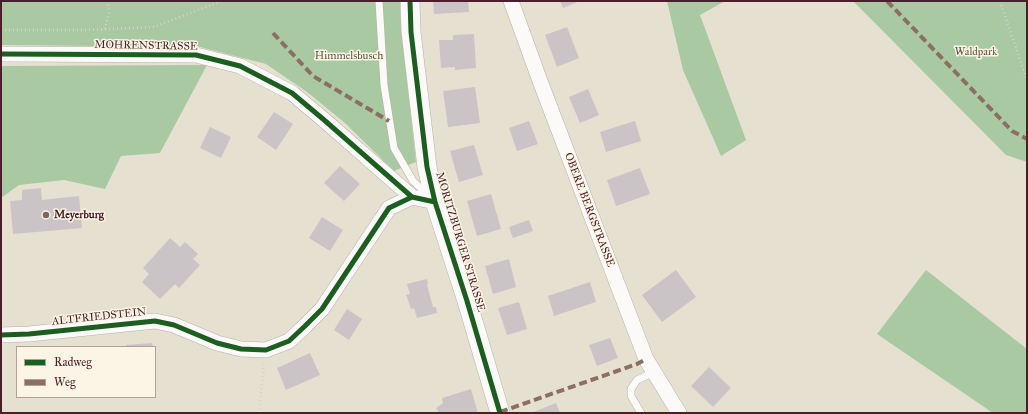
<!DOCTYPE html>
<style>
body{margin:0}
#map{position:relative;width:1028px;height:414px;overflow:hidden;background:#e6e0d0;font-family:"IM FELL Great Primer",serif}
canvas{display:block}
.frame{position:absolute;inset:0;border:2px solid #4a1f2b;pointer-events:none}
.legend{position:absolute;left:16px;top:346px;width:140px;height:52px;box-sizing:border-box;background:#fcf5e5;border:1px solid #b59f9b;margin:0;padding:5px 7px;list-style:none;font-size:12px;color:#4a1f2b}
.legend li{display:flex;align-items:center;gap:8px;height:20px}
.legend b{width:20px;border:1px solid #b59f9b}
</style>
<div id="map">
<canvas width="1028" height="414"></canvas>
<div class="frame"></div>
<ul class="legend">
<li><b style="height:5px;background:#1b5e20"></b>Radweg</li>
<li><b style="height:5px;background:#8d6e63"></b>Weg</li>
</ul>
</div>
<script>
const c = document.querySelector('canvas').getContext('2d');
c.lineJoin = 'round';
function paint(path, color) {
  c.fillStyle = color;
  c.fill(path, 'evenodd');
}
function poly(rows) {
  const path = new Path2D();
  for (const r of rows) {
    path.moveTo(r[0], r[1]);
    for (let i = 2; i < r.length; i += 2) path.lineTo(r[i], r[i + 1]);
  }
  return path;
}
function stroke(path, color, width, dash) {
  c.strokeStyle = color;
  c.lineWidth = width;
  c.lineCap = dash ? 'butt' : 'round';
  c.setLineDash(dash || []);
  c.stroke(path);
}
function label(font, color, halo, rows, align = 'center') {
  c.font = font + ' "IM FELL Great Primer",serif';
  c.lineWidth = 3;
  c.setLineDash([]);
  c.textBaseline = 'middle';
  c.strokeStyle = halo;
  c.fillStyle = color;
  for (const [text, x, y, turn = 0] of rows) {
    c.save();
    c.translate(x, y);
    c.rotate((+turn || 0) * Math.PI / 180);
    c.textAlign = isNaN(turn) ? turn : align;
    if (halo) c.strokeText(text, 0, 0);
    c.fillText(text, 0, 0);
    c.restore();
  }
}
paint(poly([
 [1,1,400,1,401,29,416,162,394,171,345,123,307,92,266,64,200,47,1,45],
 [667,1,725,1,700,15,746,140,721,156,683,70],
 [853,1,1027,1,1027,162,1006,155],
 [207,65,160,153,121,156,105,189,64,180,19,185,1,198,1,66],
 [926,270,1027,349,1027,413,993,413,877,334]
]), '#a8c9a1');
paint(poly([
 [433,1,468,1,469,12,434,14],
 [560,1,580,1,563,8],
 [567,27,579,58,557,67,545,35],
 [474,34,476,68,455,70,455,67,441,68,439,40,453,40,453,35],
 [475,87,480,123,448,127,443,91],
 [588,89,599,115,580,123,569,97],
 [274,112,293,124,276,150,257,137],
 [529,121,538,144,517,151,509,128],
 [635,121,641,141,606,152,600,132],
 [210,127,231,137,221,158,200,148],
 [474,145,483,175,459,182,450,151],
 [340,166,360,184,344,201,324,183],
 [640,168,650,194,616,206,607,180],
 [41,188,42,200,79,196,82,228,13,234,10,201,22,200,22,190],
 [491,194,501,229,477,236,467,201],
 [322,217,343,230,330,251,309,238],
 [529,220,533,231,513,238,509,227],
 [170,238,180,247,185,242,198,254,193,259,200,265,179,288,175,284,160,299,142,282,149,274,143,268],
 [509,259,516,287,493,294,485,266],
 [676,270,696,297,662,322,642,295],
 [427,279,428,283,427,285,433,307,436,307,437,313,417,318,414,308,411,309,409,303,406,295,410,294,407,284],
 [590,282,596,302,554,316,548,296],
 [519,302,527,329,507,335,498,308],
 [347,309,362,319,349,340,334,330],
 [610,338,618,358,597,366,589,345],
 [152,343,153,347,126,347,126,345],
 [310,353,320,375,286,390,277,368],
 [709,367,731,388,713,407,691,386],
 [471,389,478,413,439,413,436,408,443,403,442,398],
 [556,403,560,413,531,413]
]), '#cac4c7');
const service = poly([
 [379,1,384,85,394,148,413,181,429,196],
 [641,413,631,396,631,389,637,380,654,372]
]);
const minor = poly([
 [511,1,540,81,646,359,679,413],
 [1,54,196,55,240,66,292,93,323,119,412,197,435,202],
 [1,335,29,334,155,321,174,325,217,343,241,349,266,350,289,341,305,326,322,309,389,208,412,197]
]);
const tertiary = poly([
 [410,1,411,32,427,167,435,202,467,301,500,413]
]);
stroke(service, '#b7b0a6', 8);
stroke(minor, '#b7b0a6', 16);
stroke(tertiary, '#b7b0a6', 20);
stroke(poly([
 [1000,1,1027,80],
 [105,29,109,13,108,1],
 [1,30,86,30,154,27,221,1],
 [259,413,264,364]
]), '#d5d2ce', 2.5, [1, 3]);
stroke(service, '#fbfaf8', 7);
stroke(minor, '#fbfaf8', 15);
stroke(tertiary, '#fbfaf8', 19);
stroke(poly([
 [887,1,1012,131,1027,139],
 [273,33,313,76,389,121],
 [500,412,637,364,646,359]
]), '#8d6e63', 4, [8, 4]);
stroke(poly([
 [410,1,411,32,427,167,435,202,467,301,500,413],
 [1,54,196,55,240,66,292,93,323,119,412,197,435,202],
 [1,335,29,334,155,321,174,325,217,343,241,349,266,350,289,341,305,326,322,309,389,208,412,197]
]), '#1b5e20', 5);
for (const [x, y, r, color] of [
 [46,215,4,"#816365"]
]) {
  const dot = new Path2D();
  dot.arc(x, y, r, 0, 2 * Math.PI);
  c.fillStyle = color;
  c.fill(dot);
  stroke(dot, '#fcf5e5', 1.5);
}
label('11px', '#4a1f2b', '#fcf5e5', [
 ["MOHRENSTRASSE",146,46,1],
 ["OBERE BERGSTRASSE",589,210,69],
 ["MORITZBURGER STRASSE",460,242,73],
 ["ALTFRIEDSTEIN",99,317,-6]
]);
label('11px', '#605649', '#fcf5e5', [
 ["Waldpark",976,52],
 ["Himmelsbusch",349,56]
]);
label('bold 11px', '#4a1f2b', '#fcf5e5', [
 ["Meyerburg",54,215]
], 'left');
</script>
